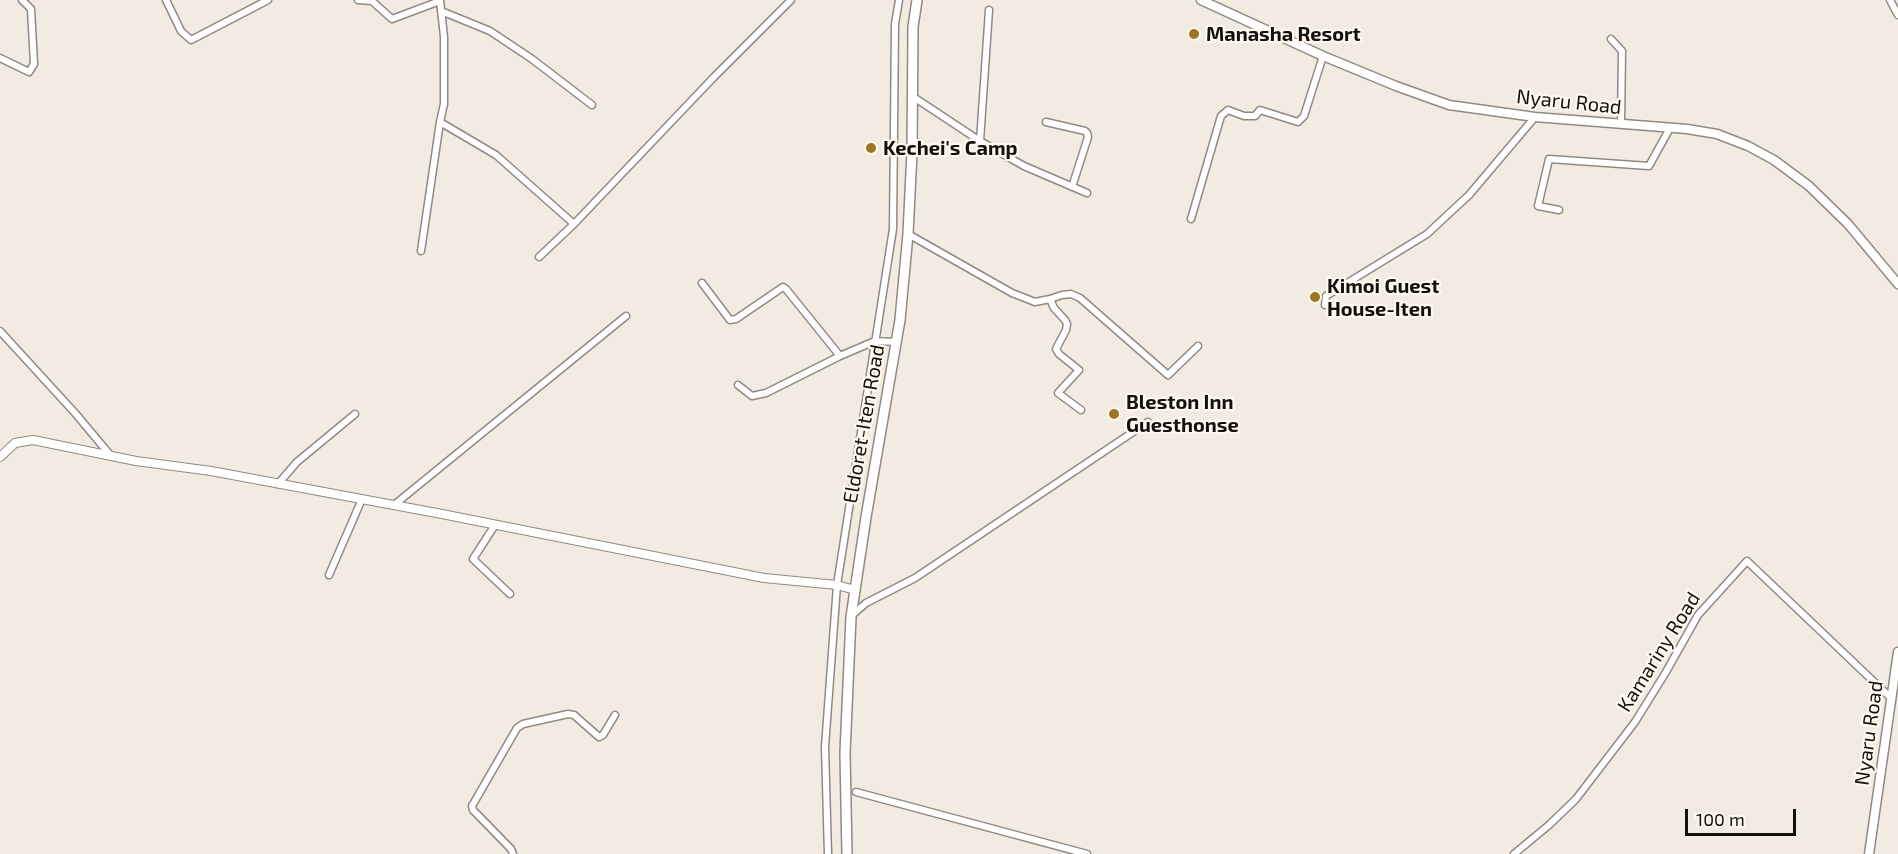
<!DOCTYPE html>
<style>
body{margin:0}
#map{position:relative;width:1898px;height:854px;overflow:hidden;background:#f1ebe2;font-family:"Exo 2",sans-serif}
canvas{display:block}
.scale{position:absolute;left:1685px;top:809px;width:111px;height:27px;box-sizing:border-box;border:3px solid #13110e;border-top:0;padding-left:8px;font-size:18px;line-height:21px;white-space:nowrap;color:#13110e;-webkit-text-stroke:4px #fef8ef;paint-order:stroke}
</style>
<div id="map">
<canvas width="1898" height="854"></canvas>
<div class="scale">100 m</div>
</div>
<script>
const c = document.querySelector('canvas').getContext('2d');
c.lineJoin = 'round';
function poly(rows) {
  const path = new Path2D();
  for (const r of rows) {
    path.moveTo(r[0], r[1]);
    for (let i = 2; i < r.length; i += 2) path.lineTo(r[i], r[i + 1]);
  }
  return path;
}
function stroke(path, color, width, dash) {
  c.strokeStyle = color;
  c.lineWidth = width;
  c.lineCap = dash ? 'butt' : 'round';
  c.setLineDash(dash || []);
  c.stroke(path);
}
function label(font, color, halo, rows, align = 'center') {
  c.font = font + ' "Exo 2",sans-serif';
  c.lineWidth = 4.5;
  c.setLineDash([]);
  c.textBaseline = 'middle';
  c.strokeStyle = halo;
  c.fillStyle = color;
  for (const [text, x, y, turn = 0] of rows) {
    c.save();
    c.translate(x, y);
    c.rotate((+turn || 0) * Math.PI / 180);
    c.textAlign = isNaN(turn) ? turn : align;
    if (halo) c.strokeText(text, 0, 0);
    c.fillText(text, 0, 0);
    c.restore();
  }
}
const minor = poly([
 [166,0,181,31,191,40,268,0],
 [358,0,372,1,392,19,440,1],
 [440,0,444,37,444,104,440,122,496,155,574,224],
 [1890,0,1898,15],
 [441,11,490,31,532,59,592,105],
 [1611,39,1622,51,1621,124],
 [0,58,29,72,34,64,31,9,22,0],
 [912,96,980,141,1024,166,1087,193],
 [1046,122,1085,131,1087,133,1088,137,1072,187],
 [980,141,989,10],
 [1559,210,1538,206,1549,159,1649,166,1670,128],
 [1191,219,1221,116,1228,110,1244,116,1255,116,1260,110,1298,122,1304,116,1323,56],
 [908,234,1012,293,1035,302,1050,299,1062,295,1071,294,1080,298,1168,375,1198,346],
 [421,251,440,122],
 [539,257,574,224,714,77,791,0],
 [702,283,730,320,736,319,783,287,786,289,840,356],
 [1050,299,1054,308,1065,320,1067,324,1066,330,1056,349,1059,354,1079,370,1058,393,1081,410],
 [1325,305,1326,296,1427,234,1469,195,1535,117],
 [0,331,75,413,111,456],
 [738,385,752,396,766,393,840,356,875,341,896,342],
 [278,484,297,462,355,414],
 [394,505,626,316],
 [495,525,473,559,510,594],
 [329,575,362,499],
 [851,616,866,603,915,578,1148,422],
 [856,792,1087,854],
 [513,854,511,849,473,810,472,806,517,728,523,724,568,714,574,715,599,737,603,735,615,715],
 [828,854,825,747,837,585,893,229,895,24,899,0],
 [1514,854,1549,825,1576,799,1635,722,1666,672,1698,615,1747,561,1891,698]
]);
const tertiary = poly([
 [0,457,15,443,33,440,136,461,211,471,442,514,764,578,837,585,855,590]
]);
const secondary = poly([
 [1201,0,1323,56,1396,86,1449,105,1535,117,1687,129,1717,134,1748,146,1774,160,1809,186,1848,224,1898,284],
 [1869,854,1898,652]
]);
const primary = poly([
 [847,854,845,753,851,617,866,517,900,320,908,234,912,152,913,27,917,0]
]);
stroke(minor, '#908a82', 9);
stroke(tertiary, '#908a82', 10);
stroke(secondary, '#908a82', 11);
stroke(primary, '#908a82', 12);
stroke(minor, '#fff', 6);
stroke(tertiary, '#fff', 8);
stroke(secondary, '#fff', 8);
stroke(primary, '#fff', 9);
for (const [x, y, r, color] of [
 [1194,34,6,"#9e7523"],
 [871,148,6,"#9e7523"],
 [1315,297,6,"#9e7523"],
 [1114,414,6,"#9e7523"]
]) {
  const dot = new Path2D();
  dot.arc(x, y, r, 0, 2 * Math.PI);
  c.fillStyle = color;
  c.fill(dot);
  stroke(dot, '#fef8ef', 2);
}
label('bold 20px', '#13110e', '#fef8ef', [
 ["Manasha Resort",1206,34],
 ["Kechei's Camp",883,148],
 ["Kimoi Guest",1327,286],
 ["House-Iten",1327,309],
 ["Bleston Inn",1126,402],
 ["Guesthonse",1126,425]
], 'left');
label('20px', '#13110e', '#fef8ef', [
 ["Nyaru Road",1569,102,6],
 ["Eldoret-Iten Road",864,424,-80],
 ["Kamariny Road",1659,652,-58],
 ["Nyaru Road",1869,733,-82]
]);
</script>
